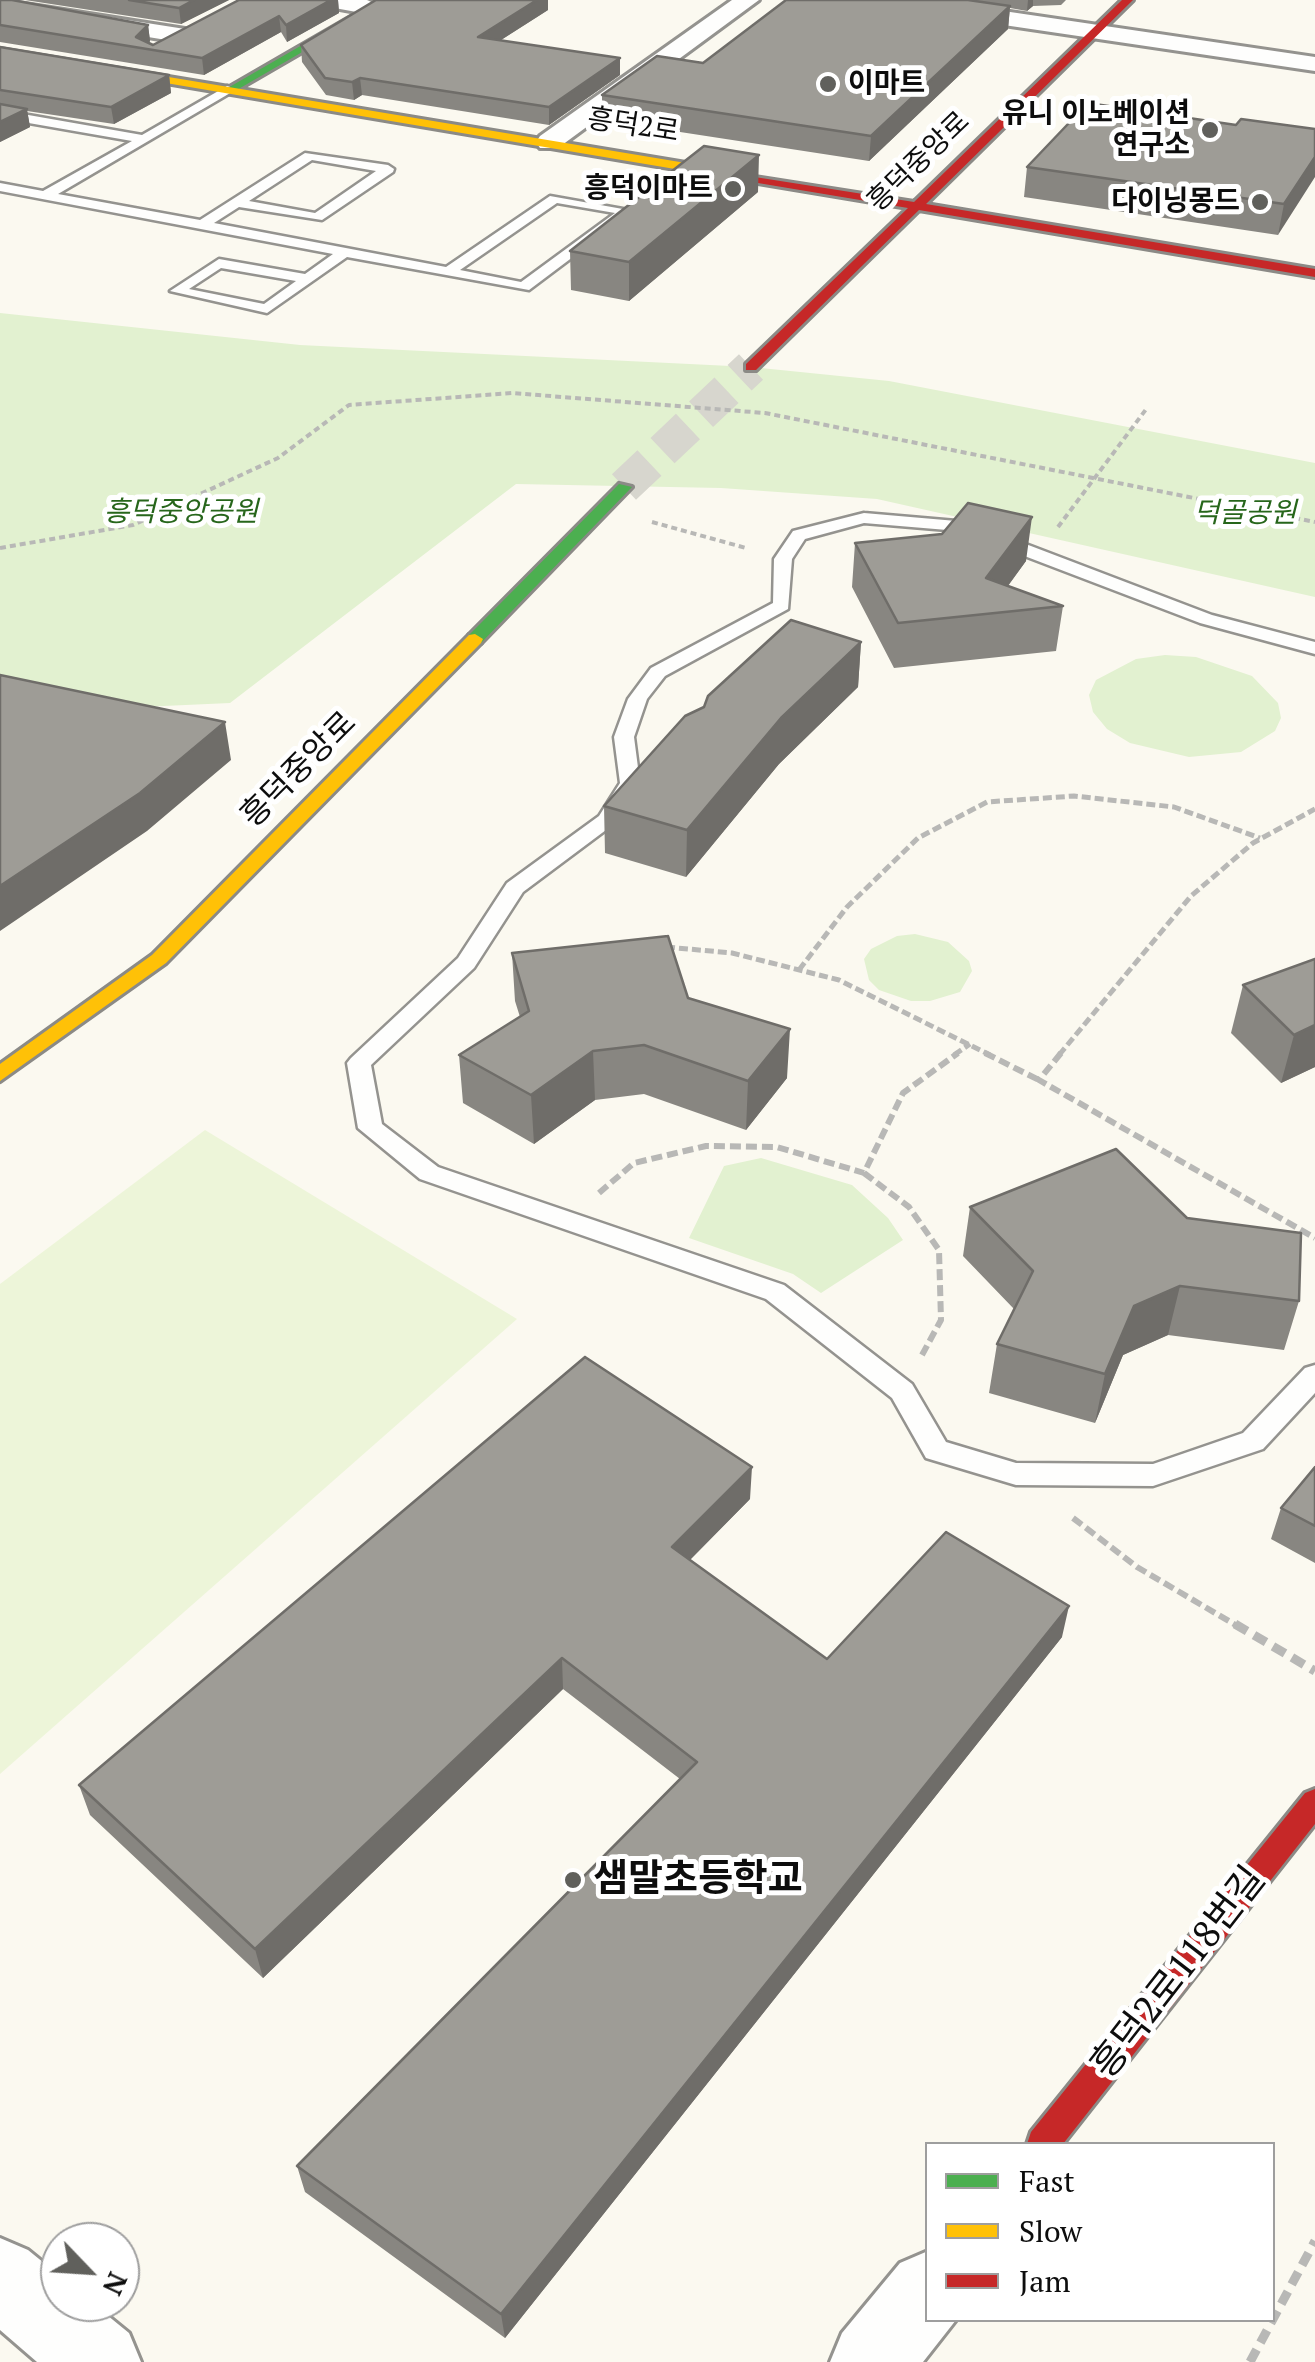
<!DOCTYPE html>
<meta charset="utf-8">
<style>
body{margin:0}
#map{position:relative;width:1315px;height:2362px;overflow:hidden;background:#fbf9f0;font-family:"PT Serif",serif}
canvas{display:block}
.legend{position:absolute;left:925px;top:2142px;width:350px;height:180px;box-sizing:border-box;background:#fff;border:2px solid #9e9e9e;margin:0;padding:12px 18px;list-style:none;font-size:30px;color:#0d0d0d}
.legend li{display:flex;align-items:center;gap:20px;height:50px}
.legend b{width:50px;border:2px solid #9e9e9e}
.north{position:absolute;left:40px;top:2222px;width:100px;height:100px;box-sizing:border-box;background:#fff;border:2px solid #9e9e9e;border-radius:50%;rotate:115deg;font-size:28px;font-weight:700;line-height:40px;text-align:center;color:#0d0d0d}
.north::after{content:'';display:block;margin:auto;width:35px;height:45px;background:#60605c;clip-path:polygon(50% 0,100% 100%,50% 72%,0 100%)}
</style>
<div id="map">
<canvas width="1315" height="2362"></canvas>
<ul class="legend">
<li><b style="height:12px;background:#4caf50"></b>Fast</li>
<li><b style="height:12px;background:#ffc107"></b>Slow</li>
<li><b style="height:12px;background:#c62828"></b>Jam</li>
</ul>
<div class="north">N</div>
</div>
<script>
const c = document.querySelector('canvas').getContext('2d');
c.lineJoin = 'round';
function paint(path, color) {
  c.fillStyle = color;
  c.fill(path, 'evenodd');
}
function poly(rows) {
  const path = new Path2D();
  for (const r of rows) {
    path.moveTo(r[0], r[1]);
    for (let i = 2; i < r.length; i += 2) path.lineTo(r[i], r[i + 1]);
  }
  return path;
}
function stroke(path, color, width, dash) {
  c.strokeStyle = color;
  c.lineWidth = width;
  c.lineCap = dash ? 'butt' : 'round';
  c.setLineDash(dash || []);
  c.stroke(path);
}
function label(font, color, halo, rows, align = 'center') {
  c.font = font + ' "PT Serif","Noto Sans KR",serif';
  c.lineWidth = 10;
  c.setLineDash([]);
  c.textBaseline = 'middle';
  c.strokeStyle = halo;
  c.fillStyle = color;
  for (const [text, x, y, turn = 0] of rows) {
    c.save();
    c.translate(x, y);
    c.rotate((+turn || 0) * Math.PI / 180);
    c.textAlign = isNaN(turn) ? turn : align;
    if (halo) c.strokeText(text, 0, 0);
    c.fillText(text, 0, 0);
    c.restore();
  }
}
paint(poly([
 [0,313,300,345,751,367,889,381,1315,463,1315,597,877,499,721,488,516,484,230,703,119,708,0,702],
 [1165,655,1196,657,1252,676,1278,703,1281,718,1275,731,1241,752,1189,757,1130,743,1107,729,1093,712,1089,695,1096,680,1136,659],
 [915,934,948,942,969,961,972,971,960,992,930,1001,911,1001,879,990,869,980,864,959,871,949,897,936],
 [761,1158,852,1185,888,1218,903,1240,821,1293,793,1274,689,1238,724,1166]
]), '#e2f1d0');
paint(poly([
 [205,1130,517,1319,0,1774,0,1284]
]), '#edf5d9');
stroke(poly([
 [624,487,751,367]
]), '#d7d6ce', 35, [35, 18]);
const lane = poly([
 [227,86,237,89,58,194,200,220,305,153,388,165,394,169,393,172,322,220,239,207,214,223,446,267,550,196,634,211,529,290,347,257,267,313,170,291,219,259,305,274,333,254,0,191,0,183,43,191,132,141,0,118,0,110,142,135,227,86],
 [312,160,376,171,315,213,249,201,312,160],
 [557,203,615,213,521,282,460,270,557,203],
 [221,268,296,281,264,304,189,289,221,268],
 [864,513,968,522,1212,615,1315,642,1315,654,1200,623,959,531,864,523,805,539,792,559,788,609,665,676,647,699,634,737,640,783,614,824,523,892,474,968,371,1065,382,1124,438,1167,784,1285,912,1384,946,1442,1016,1463,1153,1464,1243,1433,1305,1368,1315,1365,1315,1393,1263,1449,1153,1486,1016,1485,926,1458,892,1398,766,1299,420,1179,358,1128,347,1063,351,1058,458,958,507,883,599,816,620,783,614,737,628,699,651,668,773,603,774,559,793,531,864,513]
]);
const street = poly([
 [0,0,185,29,197,36,185,43,0,13,0,0],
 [314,0,367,0,385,8,373,15,318,5,314,0],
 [732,0,759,0,558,148,540,148,536,142,540,136,732,0],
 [870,0,929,0,1315,57,1315,71,882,7,870,0],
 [0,2238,28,2250,60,2276,60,2302,91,2302,129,2333,141,2362,37,2362,0,2330,0,2238],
 [928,2251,928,2320,956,2320,923,2362,830,2362,842,2333,900,2263,928,2251]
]);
const fast = poly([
 [380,0,392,0,235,91,226,89,380,0],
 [619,484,632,487,481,643,469,643,469,635,619,484]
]);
const slow = poly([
 [0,49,746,173,752,177,746,181,0,55,0,49],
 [475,634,483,639,481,643,166,963,0,1081,0,1064,152,955,469,635,475,634]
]);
const jam = poly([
 [1122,0,1133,0,926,204,1315,269,1315,277,919,210,756,370,746,370,746,364,908,208,746,181,742,179,742,175,914,202,1122,0],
 [1315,1789,1315,1824,1063,2144,1027,2144,1031,2132,1305,1793,1315,1789]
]);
stroke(lane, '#94938f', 5);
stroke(street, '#94938f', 6);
stroke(fast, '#8b8a86', 6);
stroke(slow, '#8b8a86', 6);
stroke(jam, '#8b8a86', 6);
stroke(poly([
 [652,522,746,548],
 [1058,527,1147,408],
 [0,548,133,525,278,458,349,405,512,393,765,413,1315,522]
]), '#b8b8b6', 4, [6, 4]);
stroke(poly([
 [666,947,732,953,839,980,990,1055],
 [799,970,847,907,918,838,987,802,1074,796,1174,807,1260,838],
 [954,1055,970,1044],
 [1059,1055,1191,896,1253,843,1315,809]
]), '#b8b8b6', 5, [9, 4]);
stroke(poly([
 [985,1053,1039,1080],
 [1061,1053,1039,1080,1315,1238],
 [864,1173,909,1207,939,1250,941,1320,922,1355],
 [599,1193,634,1163,706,1146,777,1147,864,1173,903,1093,958,1053],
 [1073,1518,1137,1567,1239,1627]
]), '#b8b8b6', 6, [11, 5]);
stroke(poly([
 [1235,1624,1315,1671],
 [1250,2362,1315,2241]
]), '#b8b8b6', 9, [14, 8]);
paint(lane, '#fefefd');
paint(street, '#fefefd');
paint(fast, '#4caf50');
paint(slow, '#ffc107');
paint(jam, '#c62828');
paint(poly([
 [0,0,148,25,150,41,149,43,153,45,240,0,338,0,339,13,287,42,281,32,204,75,0,42],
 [25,0,229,0,181,24],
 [786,0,1066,0,1061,5,1033,6,1027,11,1010,8,1008,29,869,161,602,120,602,95,703,63],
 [548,10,501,40,620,75,549,125,362,95,354,100,326,95,302,62,301,45],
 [0,47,169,75,171,93,114,124,27,111,30,127,0,142],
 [1236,125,1315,129,1278,235,1024,197,1027,167],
 [758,192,629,301,571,290,570,251],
 [855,543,1026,561,1008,586,1063,606,1056,651,894,668,852,587],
 [861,642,858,687,779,764,686,877,605,853,604,806],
 [512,953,688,998,787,1078,746,1130,644,1094,595,1100,534,1144,463,1103,459,1055,520,1017,515,1001],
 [1315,959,1315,1067,1281,1083,1231,1033,1243,985],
 [970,1207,1187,1218,1299,1301,1284,1350,1168,1335,1123,1355,1095,1423,989,1393,997,1344,1014,1309,963,1256],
 [1315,1467,1315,1563,1271,1539,1281,1508],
 [750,1499,690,1560,827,1659,1062,1637,505,2338,305,2192,297,2166,680,1779,563,1689,263,1978,90,1815,79,1785]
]), '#888681');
paint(poly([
 [194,0,229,0,181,24,179,8],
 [331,0,338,0,339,13,287,42,286,25],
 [537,0,548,0,548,10,479,54,478,37],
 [1028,0,1033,0,1033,6,1027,11],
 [1010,6,1008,29,869,161,871,136],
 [279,16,281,32,204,75,202,58],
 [148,25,150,41,144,48,136,37],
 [620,58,620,75,549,125,549,107],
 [169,75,171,93,114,124,111,107],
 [360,78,362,95,354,100,352,82],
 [27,109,30,127,0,142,0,122],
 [759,155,758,192,629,301,629,262],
 [1315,157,1315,177,1278,235,1284,204],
 [1032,517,1026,561,987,614,986,578],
 [861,642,858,687,779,764,686,877,687,830,781,718],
 [225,722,231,760,147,831,0,931,0,886],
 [1315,1025,1315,1067,1281,1083,1294,1035],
 [790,1029,787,1078,746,1130,748,1081],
 [593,1051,595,1100,534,1144,531,1095],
 [1180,1286,1168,1335,1123,1355,1095,1423,1105,1374,1134,1306],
 [752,1467,750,1499,672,1578,672,1547],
 [1069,1606,1062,1637,505,2338,501,2314],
 [562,1658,563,1689,263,1978,255,1949]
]), '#6f6d69');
const building = poly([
 [0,0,12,0,148,25,136,37,153,45,239,0,331,0,286,25,279,16,202,58,0,25,0,0],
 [129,0,194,0,179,8,129,0],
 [376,0,537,0,478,37,620,58,549,107,360,78,352,82,325,78,301,45,376,0],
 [786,0,968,0,1010,6,871,136,602,95,657,56,703,63,786,0],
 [0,47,169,75,111,107,0,90,0,47],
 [1088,103,1236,125,1241,119,1315,129,1315,157,1284,204,1027,167,1088,103],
 [0,104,27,109,0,122,0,104],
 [704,146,759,155,629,262,570,251,704,146],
 [968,503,1032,517,986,578,1063,606,898,623,855,543,942,534,968,503],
 [791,620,861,642,781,718,687,830,604,806,685,716,704,707,708,696,791,620],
 [0,675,225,722,140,793,0,886,0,675],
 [668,936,688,998,790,1029,748,1081,644,1045,593,1051,531,1095,459,1055,529,1011,512,953,668,936],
 [1315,959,1315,1025,1294,1035,1243,985,1315,959],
 [1116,1149,1187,1218,1301,1233,1299,1301,1180,1286,1134,1306,1105,1374,997,1344,1033,1271,970,1207,1116,1149],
 [585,1357,752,1467,672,1547,827,1659,946,1532,1069,1606,501,2314,297,2166,697,1762,562,1658,255,1949,79,1785,585,1357],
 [1315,1467,1315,1526,1281,1508,1315,1467]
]);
paint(building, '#9e9c96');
stroke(building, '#6f6d69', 2.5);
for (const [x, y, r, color] of [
 [828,84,10,"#60605c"],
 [1210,130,10,"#60605c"],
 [733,189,10,"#60605c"],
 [1260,202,10,"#60605c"],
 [573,1880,10,"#60605c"]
]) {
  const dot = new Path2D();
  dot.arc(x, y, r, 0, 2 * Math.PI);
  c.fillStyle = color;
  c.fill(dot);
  stroke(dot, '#fff', 4);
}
label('bold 28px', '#0d0d0d', '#fff', [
 ["이마트",848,84,"left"],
 ["유니 이노베이션",1190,114],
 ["연구소",1190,146],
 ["흥덕이마트",713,189],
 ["다이닝몽드",1240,202]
], 'right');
label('28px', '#0d0d0d', '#fff', [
 ["흥덕2로",633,126,9],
 ["흥덕중앙로",919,162,-44]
]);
label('italic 28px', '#27661b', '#fff', [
 ["흥덕중앙공원",181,513],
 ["덕골공원",1245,514]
]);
label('32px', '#0d0d0d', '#fff', [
 ["흥덕중앙로",299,770,-45]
]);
label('bold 38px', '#0d0d0d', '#fff', [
 ["샘말초등학교",593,1880]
], 'left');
label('38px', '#0d0d0d', '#fff', [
 ["흥덕2로118번길",1179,1973,-52]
]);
</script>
